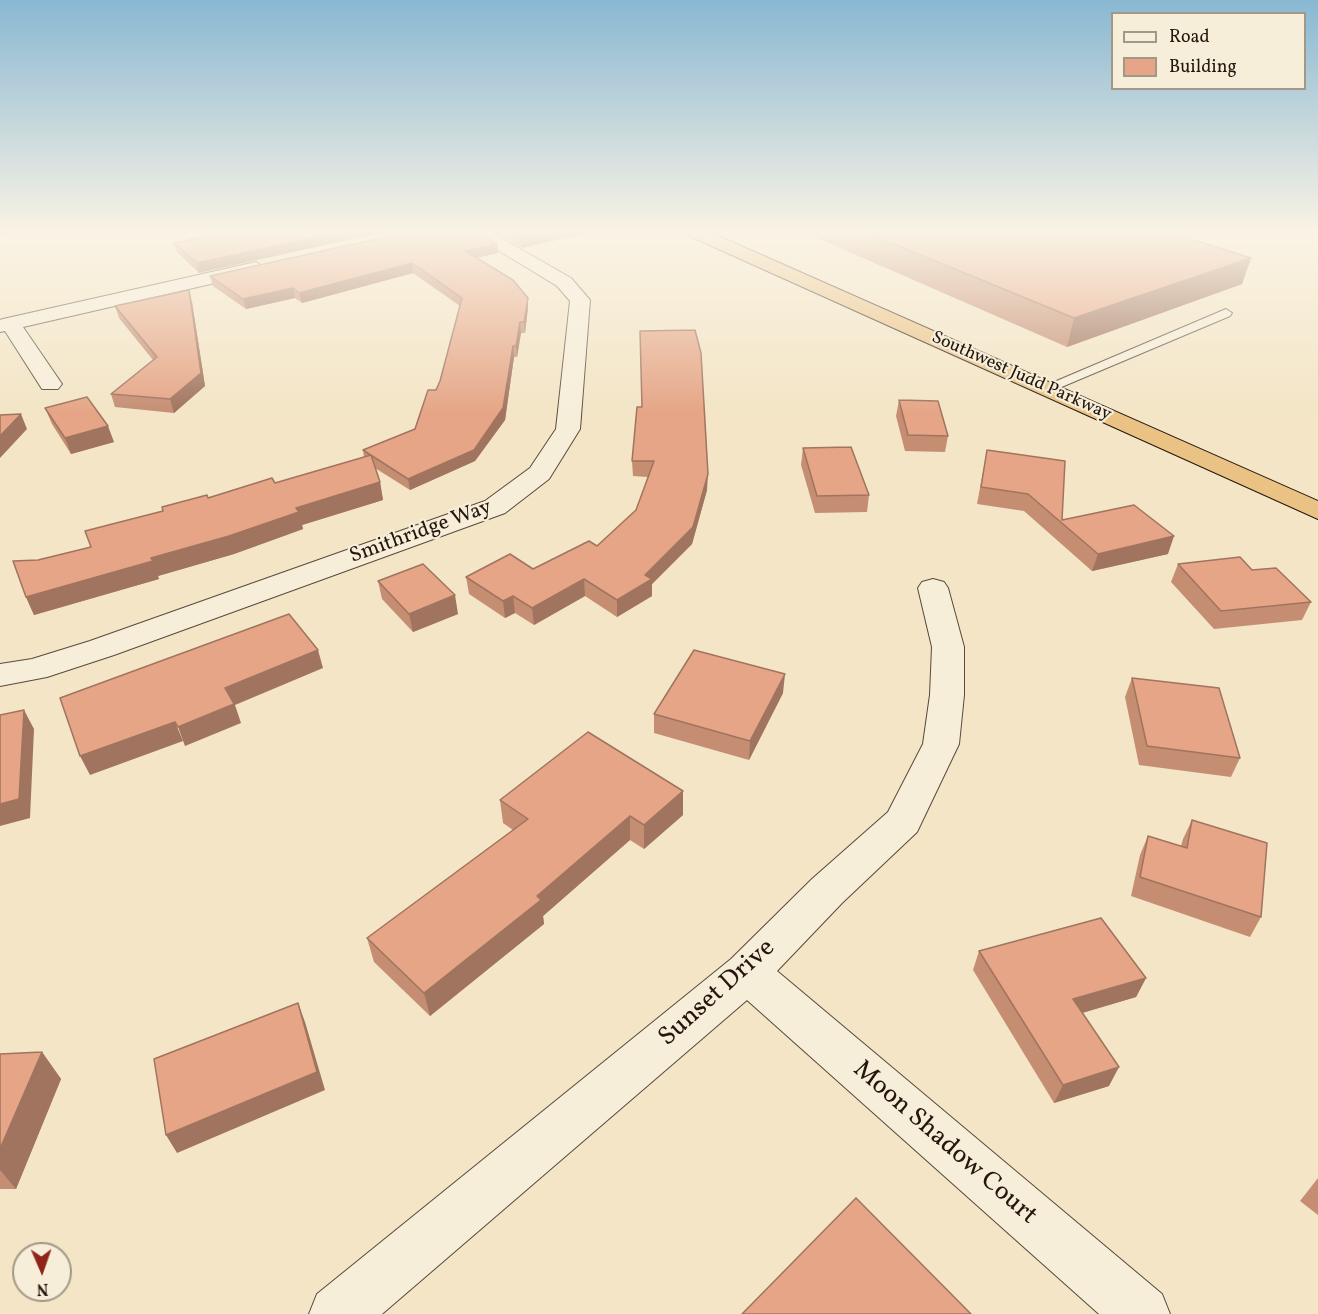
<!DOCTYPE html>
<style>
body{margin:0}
#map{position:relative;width:1318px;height:1314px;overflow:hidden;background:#f3e5c6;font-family:Vollkorn,serif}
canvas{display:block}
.legend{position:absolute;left:1111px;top:12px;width:195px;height:78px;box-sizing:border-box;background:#f7eeda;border:2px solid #a29888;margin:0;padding:8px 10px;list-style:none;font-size:18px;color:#23160d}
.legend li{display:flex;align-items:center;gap:12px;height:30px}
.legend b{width:30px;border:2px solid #a29888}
.north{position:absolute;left:12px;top:1242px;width:60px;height:60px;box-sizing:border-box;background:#f7eeda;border:2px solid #a29888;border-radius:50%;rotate:178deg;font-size:16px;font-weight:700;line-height:24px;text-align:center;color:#23160d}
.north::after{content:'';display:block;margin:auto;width:21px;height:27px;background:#8f2418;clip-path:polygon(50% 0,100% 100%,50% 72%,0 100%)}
</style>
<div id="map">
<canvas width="1318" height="1314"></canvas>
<ul class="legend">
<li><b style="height:8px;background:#f7eeda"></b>Road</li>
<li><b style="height:16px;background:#e5a586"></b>Building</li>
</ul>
<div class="north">N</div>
</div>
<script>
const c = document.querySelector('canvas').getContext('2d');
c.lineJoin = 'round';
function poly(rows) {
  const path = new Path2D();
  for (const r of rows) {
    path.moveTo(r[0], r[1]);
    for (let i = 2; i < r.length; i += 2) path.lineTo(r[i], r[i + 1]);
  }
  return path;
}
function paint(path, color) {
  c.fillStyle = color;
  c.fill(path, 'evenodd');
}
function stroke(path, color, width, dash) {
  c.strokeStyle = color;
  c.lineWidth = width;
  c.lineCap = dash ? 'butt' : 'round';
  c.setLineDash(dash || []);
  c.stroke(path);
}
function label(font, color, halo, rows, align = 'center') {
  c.font = font + ' Vollkorn,serif';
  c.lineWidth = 4.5;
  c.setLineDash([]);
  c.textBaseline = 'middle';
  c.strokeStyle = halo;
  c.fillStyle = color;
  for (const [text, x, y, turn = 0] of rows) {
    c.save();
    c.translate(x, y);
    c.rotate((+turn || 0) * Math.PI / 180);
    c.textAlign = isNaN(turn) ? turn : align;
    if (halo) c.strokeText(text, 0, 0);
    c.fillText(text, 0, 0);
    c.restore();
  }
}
paint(poly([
 [12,230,22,230,0,237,0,233,12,230]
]), '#6b7b70');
const lane = poly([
 [1226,309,1232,313,1230,316,1052,391,1047,392,1040,388,1226,309]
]);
const street = poly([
 [465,230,487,230,571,278,590,300,580,429,549,479,505,513,114,655,47,677,0,686,0,664,32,659,90,641,485,501,530,468,556,429,570,301,557,286,465,230],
 [256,262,265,268,263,272,23,327,62,384,58,389,42,389,5,331,0,332,0,320,3,319,256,262],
 [933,579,944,582,948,588,964,647,964,695,959,744,917,832,842,903,777,971,1162,1294,1170,1314,1099,1314,747,1000,382,1314,309,1314,317,1294,731,959,812,879,888,812,923,744,930,695,932,647,918,588,922,582,933,579]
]);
const highway = poly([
 [682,230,705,230,1318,501,1318,519,685,234,682,230]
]);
stroke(lane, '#574a3b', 2);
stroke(street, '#574a3b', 2);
stroke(highway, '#23160d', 2);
paint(lane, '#f7eeda');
paint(street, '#f7eeda');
paint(highway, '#eac283');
paint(poly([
 [236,230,199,273,177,252,174,243],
 [491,230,591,230,591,232,522,248],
 [799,230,1163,230,1251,258,1242,284,1067,347],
 [498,253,476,258,528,308,525,333,521,333,517,357,514,357,505,420,475,461,410,490,375,468,380,482,383,500,302,525,303,529,234,554,158,576,159,579,34,615,26,597,38,560,91,547,163,511,208,498,275,483,364,457,363,450,415,429,440,381,460,306,413,273,302,303,295,298,246,309,213,286,210,276],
 [192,302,205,386,174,413,115,407,111,394,153,360,119,318,115,306],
 [899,400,948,436,945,452,905,451,896,416],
 [637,407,707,490,692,544,652,584,652,596,617,617,585,596,534,625,515,613,505,618,469,594,466,577,533,569,597,546,636,510,648,477,633,476,632,461],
 [45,408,114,442,71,454,52,424],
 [803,448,869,495,867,512,815,513,801,465],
 [987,450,1062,520,1168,554,1092,571,1024,511,977,504],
 [1178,564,1252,570,1311,602,1302,620,1214,629,1171,582],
 [378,581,458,614,413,632,382,599],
 [1132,678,1240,758,1231,777,1139,765,1125,697],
 [783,693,749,760,654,733,654,714],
 [500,800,683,815,644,849,630,840,543,916,544,924,430,1016,374,962,367,938,513,830,503,823],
 [1192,820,1261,917,1250,937,1131,896,1140,855,1148,836,1181,846,1183,839],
 [979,951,1146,978,1136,997,1082,1013,1109,1086,1054,1103,973,970],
 [42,1052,61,1079,16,1189,0,1189,0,1054],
 [1318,1178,1318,1215,1300,1201]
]), '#c58e73');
paint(poly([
 [350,230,393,230,199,273,197,263],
 [561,230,591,230,591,232,522,248,522,238],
 [497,244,498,253,466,260,465,251],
 [1251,258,1242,284,1067,347,1074,318],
 [412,263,413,273,302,303,299,293],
 [293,288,295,298,246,309,243,299],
 [189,290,192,302,205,386,174,413,170,399],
 [528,298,528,308,525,333,524,322],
 [520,322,521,333,517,357,516,346],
 [513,346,514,357,505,420,475,461,410,490,408,479],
 [21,414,27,429,0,458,0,436],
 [108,426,114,442,71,454,65,438],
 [708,474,707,490,692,544,652,584,652,596,617,617,617,600],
 [380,482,383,500,302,525,303,529,234,554,158,576,159,579,34,615,26,597,296,508],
 [1174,536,1168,554,1092,571,1098,554],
 [584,579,585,596,534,625,532,608],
 [455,595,458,614,413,632,409,614],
 [513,596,515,613,505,618,503,601],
 [318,650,323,668,235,705,241,723,185,746,178,727,225,688],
 [785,674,783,693,749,760,750,741],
 [24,710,34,729,30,818,0,826,0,804],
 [175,722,183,741,90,775,80,756],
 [683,791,683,815,644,849,644,825],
 [630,816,630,840,543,916,544,924,430,1016,424,993],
 [1146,978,1136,997,1065,1018,1073,999],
 [298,1003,305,1022,325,1090,177,1153,166,1135],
 [42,1052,61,1079,16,1189,0,1170,0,1149],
 [1119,1067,1109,1086,1054,1103,1063,1085]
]), '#a0745e');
const building = poly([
 [236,230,350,230,197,263,174,243,236,230],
 [417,230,475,230,497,244,465,251,513,280,528,298,524,322,520,322,516,346,513,346,503,408,474,450,408,479,363,450,415,429,428,390,436,390,440,381,462,298,412,263,299,293,293,288,243,299,210,276,417,230],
 [507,230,561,230,522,238,507,230],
 [860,230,1163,230,1251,258,1074,318,860,230],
 [189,290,201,373,170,399,111,394,157,357,115,306,189,290],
 [695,330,701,353,708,474,693,527,645,575,652,579,617,600,584,579,532,608,513,596,503,601,466,577,510,554,533,569,589,541,597,546,636,510,654,461,632,461,637,407,642,407,640,331,695,330],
 [87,397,108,426,65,438,45,408,87,397],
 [899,400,938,401,948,436,908,435,899,400],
 [21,414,0,436,0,415,21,414],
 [851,447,869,495,817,496,803,448,851,447],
 [987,450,1065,461,1062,520,1134,505,1174,536,1098,554,1028,494,981,487,987,450],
 [371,455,380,482,296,508,299,512,229,536,151,558,153,561,26,597,13,561,38,560,91,547,85,531,163,511,162,507,207,495,208,498,272,478,275,483,371,455],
 [1240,557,1252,570,1276,568,1311,602,1221,611,1178,564,1240,557],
 [423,564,455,595,409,614,378,581,423,564],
 [289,614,318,650,225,688,234,704,178,727,175,722,80,756,60,698,289,614],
 [694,650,785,674,750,741,654,714,694,650],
 [1132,678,1219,688,1240,758,1147,746,1132,678],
 [24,710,19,799,0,804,0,715,24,710],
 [588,732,683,791,644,825,630,816,537,896,541,900,424,993,367,938,528,819,500,800,588,732],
 [1192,820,1267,843,1261,917,1140,877,1148,836,1187,848,1192,820],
 [1101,918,1146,978,1073,999,1119,1067,1063,1085,979,951,1101,918],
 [298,1003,317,1072,166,1135,154,1059,298,1003],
 [42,1052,0,1149,0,1054,42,1052],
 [856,1198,971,1314,742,1314,856,1198]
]);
paint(building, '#e5a586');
stroke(building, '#a0745e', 1.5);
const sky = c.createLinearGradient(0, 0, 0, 414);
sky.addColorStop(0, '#89b8d2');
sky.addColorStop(0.56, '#faf3e5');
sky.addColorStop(1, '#faf3e500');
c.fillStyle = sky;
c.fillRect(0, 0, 1318, 414);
label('18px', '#23160d', '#f7eeda', [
 ["Southwest Judd Parkway",1021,377,24]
]);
label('21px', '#23160d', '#f7eeda', [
 ["Smithridge Way",421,533,-20]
]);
label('26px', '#23160d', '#f7eeda', [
 ["Sunset Drive",718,994,-42],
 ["Moon Shadow Court",944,1144,41]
]);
</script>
